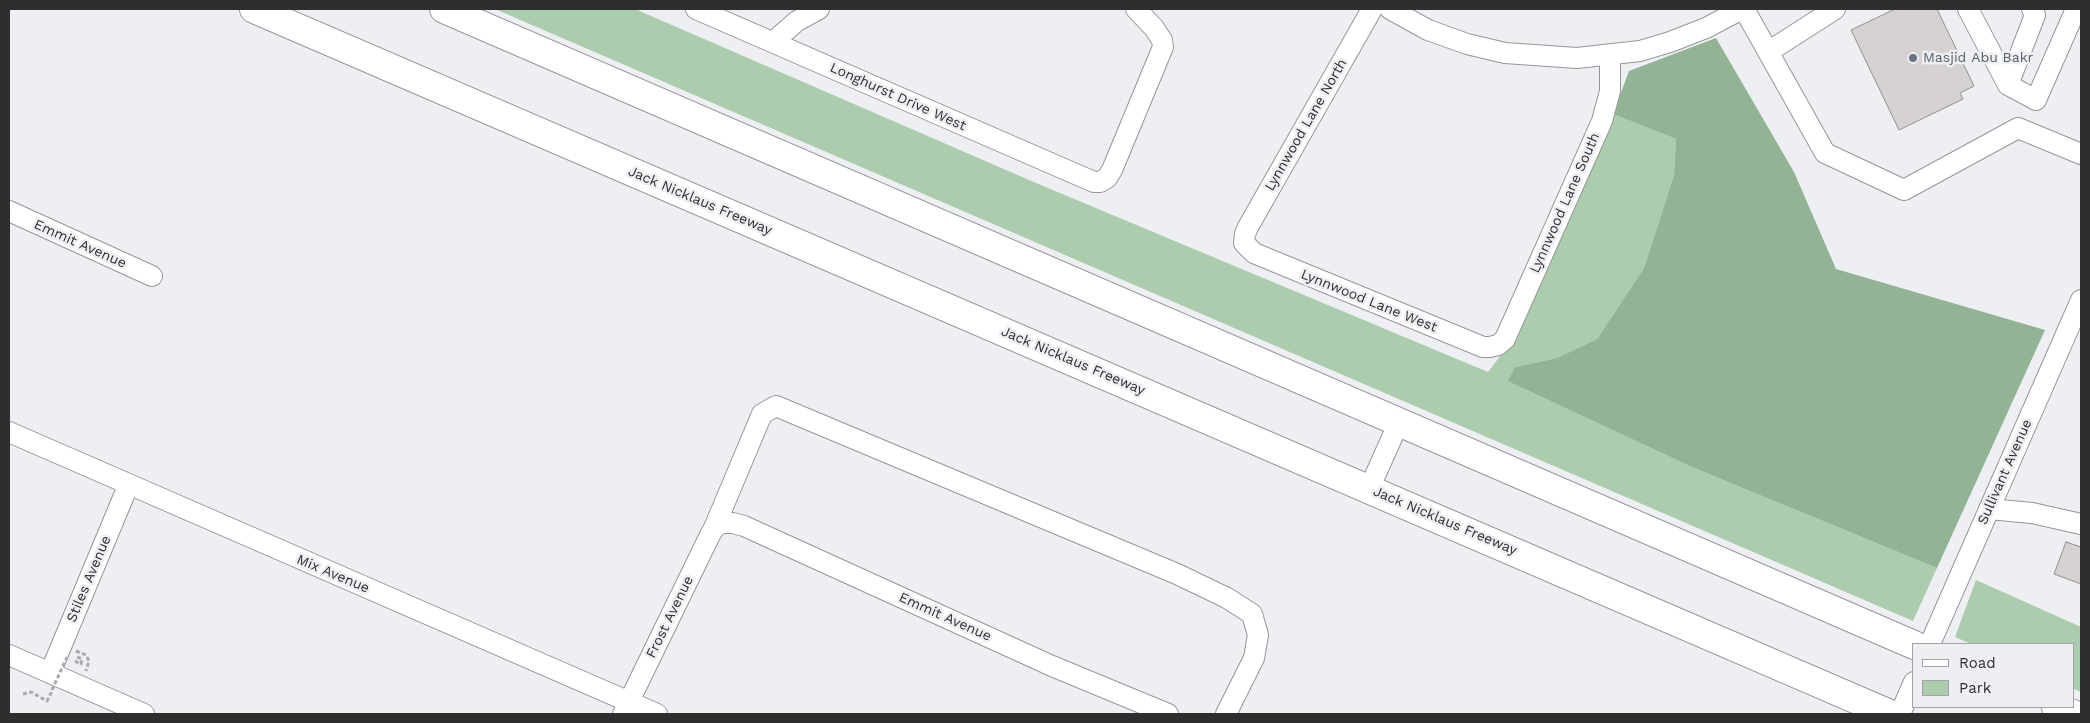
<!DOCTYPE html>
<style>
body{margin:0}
#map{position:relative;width:2090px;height:723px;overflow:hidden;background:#edeff2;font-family:"Work Sans",sans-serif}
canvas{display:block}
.frame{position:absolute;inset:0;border:10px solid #2d2e2f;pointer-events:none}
.legend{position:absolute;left:1912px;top:643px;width:162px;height:65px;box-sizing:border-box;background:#edeff2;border:1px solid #a0a2a4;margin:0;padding:6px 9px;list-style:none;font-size:15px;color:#2d2e2f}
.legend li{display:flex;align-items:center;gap:10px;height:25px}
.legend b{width:25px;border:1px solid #a0a2a4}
</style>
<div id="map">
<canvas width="2090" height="723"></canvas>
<div class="frame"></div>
<ul class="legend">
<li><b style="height:6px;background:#fff"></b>Road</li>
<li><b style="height:14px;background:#acccae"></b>Park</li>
</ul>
</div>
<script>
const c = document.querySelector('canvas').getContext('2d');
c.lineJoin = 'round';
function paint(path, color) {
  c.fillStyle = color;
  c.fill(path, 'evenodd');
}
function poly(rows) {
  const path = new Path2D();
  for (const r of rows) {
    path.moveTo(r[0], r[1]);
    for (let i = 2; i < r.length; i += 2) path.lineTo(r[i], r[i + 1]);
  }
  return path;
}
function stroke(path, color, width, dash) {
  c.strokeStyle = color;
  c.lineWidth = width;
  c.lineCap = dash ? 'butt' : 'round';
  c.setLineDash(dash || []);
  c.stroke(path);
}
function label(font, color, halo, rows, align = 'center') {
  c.font = font + ' "Work Sans",sans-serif';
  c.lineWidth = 5;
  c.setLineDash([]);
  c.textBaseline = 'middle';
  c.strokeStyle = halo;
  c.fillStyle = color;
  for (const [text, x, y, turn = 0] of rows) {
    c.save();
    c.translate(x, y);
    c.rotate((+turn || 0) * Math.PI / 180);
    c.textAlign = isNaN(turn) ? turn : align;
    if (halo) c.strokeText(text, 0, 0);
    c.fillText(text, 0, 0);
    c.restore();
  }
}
paint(poly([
 [495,9,635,9,1036,183,1488,372,1507,347,1613,114,1676,139,1674,175,1644,268,1597,339,1557,358,1515,367,1699,470,1937,568,1913,621],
 [1976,580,2081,627,2081,692,2074,689,2074,644,1971,644,1955,637]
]), '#acccae');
paint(poly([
 [1716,38,1794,172,1836,269,2045,330,1937,568,1699,470,1508,381,1515,367,1557,358,1597,339,1644,268,1674,175,1676,139,1613,114,1629,71]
]), '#92b394');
const building = poly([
 [1895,9,1937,9,1974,86,1960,93,1963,99,1899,130,1851,30,1895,9],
 [2066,542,2081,547,2081,584,2054,574,2066,542]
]);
paint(building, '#d5d2d1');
stroke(building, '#928f8e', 1);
const minor = poly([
 [696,9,1094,182,1100,182,1107,178,1112,170,1163,47,1162,40,1154,28,1136,9],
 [1372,9,1248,227,1245,234,1244,243,1254,253,1266,258,1483,347,1490,347,1498,345,1505,339,1602,121,1610,91,1610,55],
 [1390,9,1428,30,1467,44,1505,53,1577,58,1640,51,1670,42,1706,28,1742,9],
 [1744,9,1825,153,1904,190,2018,128,2081,154],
 [1968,9,2008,85],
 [2032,9,2035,15,2008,85,2036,100,2076,9],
 [773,42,797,21,819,9],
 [1768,52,1835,9],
 [9,211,152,276],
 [9,432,657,714],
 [1369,489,1399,422],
 [1989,509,2032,513,2081,524],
 [714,528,762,414,776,406,1177,574,1227,598,1252,614,1258,635,1254,658,1226,714],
 [1930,644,2081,300],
 [9,655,144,714],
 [50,673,128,486],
 [623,714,710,535,714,528,721,523,733,523,744,526,1052,666,1168,714],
 [1900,714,1914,682]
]);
const highway = poly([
 [254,9,1890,714],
 [444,9,1914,645],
 [2056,707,2073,714]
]);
stroke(minor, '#949799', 22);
stroke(highway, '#949799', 30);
stroke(poly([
 [76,651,86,655,89,661,86,671],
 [75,661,81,664,82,659,75,656],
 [23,694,31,692,47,701,52,691]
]), '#a8aaac', 3, [4, 2.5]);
stroke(minor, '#fff', 20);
stroke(highway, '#fff', 28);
stroke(poly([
 [52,690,67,657]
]), '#a8aaac', 3, [4, 2.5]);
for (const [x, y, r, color] of [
 [1913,58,5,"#6b7280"]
]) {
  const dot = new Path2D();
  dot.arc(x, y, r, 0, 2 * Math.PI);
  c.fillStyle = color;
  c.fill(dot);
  stroke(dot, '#edeff2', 2);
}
label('14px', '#5b616d', '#edeff2', [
 ["Masjid Abu Bakr",1923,58]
], 'left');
label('14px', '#2d2e2f', '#edeff2', [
 ["Longhurst Drive West",898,97,24],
 ["Lynnwood Lane North",1306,125,-60],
 ["Jack Nicklaus Freeway",700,201,23],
 ["Lynnwood Lane South",1565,203,-66],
 ["Emmit Avenue",80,244,24],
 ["Lynnwood Lane West",1369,301,22],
 ["Jack Nicklaus Freeway",1073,361,23],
 ["Sullivant Avenue",2005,472,-66],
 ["Jack Nicklaus Freeway",1445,521,23],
 ["Mix Avenue",333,574,23],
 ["Stiles Avenue",89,579,-67],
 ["Frost Avenue",670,617,-64],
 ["Emmit Avenue",945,617,24]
]);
</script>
